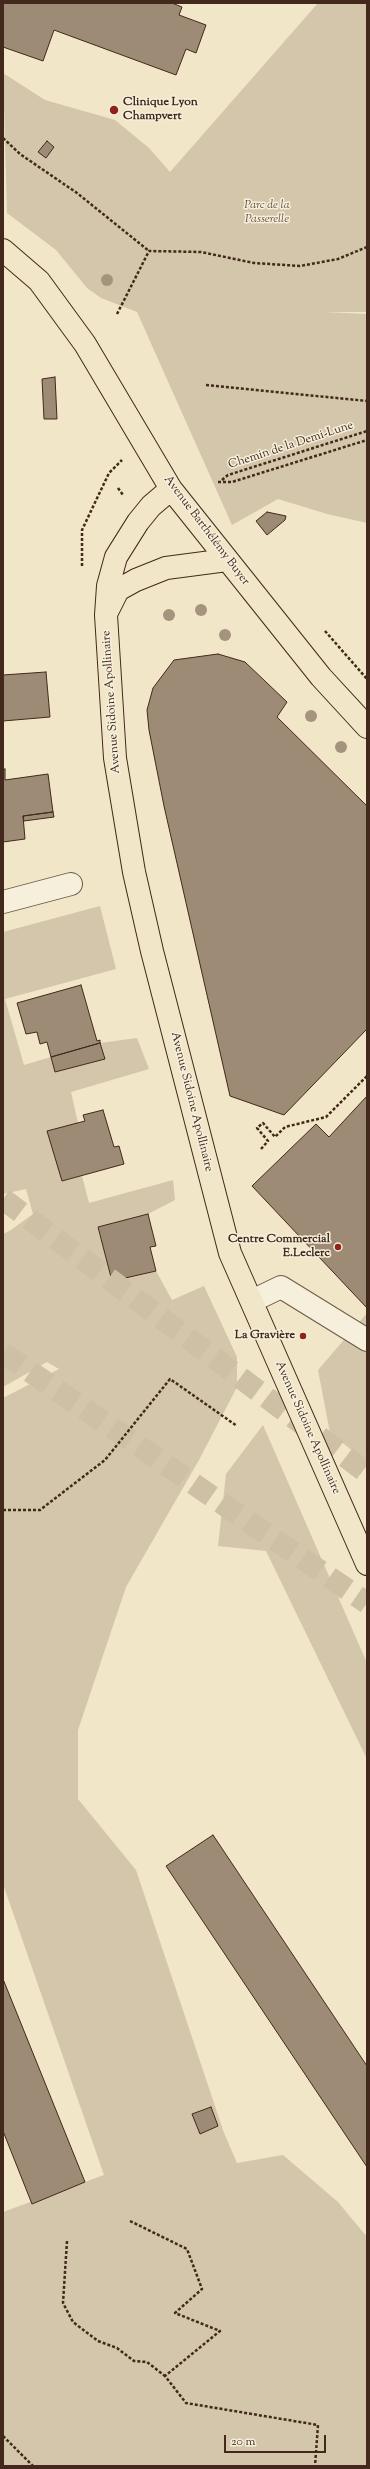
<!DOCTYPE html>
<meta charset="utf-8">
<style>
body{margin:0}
#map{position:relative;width:370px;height:2469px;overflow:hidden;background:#f1e6c7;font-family:"Sorts Mill Goudy",serif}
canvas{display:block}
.frame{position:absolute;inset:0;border:4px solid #43281c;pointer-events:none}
.scale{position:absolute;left:224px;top:2435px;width:102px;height:18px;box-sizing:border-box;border:2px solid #43281c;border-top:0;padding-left:5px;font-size:12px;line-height:14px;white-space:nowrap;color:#43281c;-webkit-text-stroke:3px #f6efdb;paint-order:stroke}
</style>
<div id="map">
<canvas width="370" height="2469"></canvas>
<div class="frame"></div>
<div class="scale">20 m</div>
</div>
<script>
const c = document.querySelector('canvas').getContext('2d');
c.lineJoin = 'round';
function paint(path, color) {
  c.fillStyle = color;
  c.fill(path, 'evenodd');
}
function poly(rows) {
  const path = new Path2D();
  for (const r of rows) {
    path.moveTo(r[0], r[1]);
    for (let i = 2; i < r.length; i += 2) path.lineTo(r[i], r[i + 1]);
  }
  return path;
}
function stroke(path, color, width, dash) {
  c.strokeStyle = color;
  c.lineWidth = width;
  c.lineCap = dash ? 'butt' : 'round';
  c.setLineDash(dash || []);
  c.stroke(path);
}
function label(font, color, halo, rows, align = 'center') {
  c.font = font + ' "Sorts Mill Goudy",serif';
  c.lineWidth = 3;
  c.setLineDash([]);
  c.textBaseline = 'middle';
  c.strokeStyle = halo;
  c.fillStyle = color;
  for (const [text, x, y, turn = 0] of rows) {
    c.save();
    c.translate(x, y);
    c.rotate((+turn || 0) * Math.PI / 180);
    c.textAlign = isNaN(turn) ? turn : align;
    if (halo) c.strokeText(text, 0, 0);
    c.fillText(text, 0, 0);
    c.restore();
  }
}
paint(poly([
 [318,3,367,3,367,312,324,312,367,314,367,523,327,514,278,499,232,525,137,312,101,298,87,288,56,250,7,213,3,73,45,100,115,120,149,148,170,172],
 [100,906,116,969,5,999,24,1065,51,1057,55,1072,104,1059,100,1043,137,1038,149,1069,71,1092,78,1123,62,1181,82,1176,89,1203,173,1180,175,1200,148,1214,98,1227,112,1281,156,1271,172,1300,204,1286,237,1357,237,1387,199,1460,126,1587,78,1730,78,1799,136,1870,224,2133,237,2163,283,2155,338,2202,367,2237,367,2466,3,2466,3,2212,104,2175,3,1884,3,1398,59,1369,47,1362,3,1387,3,1234,11,1230,33,1214,26,1189,3,1194,3,932],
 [367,1313,367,1462,330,1433,318,1370],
 [263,1425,367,1663,367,1759,266,1551,218,1546,226,1474]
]), '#d3c6aa');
const building = poly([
 [3,3,172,3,182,7,179,15,206,25,196,53,186,49,176,75,54,30,43,61,3,47,3,3],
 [47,141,54,147,46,158,38,152,47,141],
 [55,377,57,419,44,419,42,379,55,377],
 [267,512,286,516,285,520,267,535,256,521,267,512],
 [218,654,245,662,287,702,277,717,367,806,367,1029,284,1115,230,1096,164,806,149,730,147,710,153,688,174,660,218,654],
 [46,672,50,717,3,721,3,675,46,672],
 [5,769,5,780,48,774,53,812,23,816,25,839,3,842,3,770,5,769],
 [53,812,54,817,24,821,23,816,53,812],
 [81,985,97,1041,100,1040,100,1043,51,1057,47,1042,40,1044,37,1032,26,1034,17,1003,81,985],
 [100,1043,105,1059,55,1072,51,1057,100,1043],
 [367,1096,367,1308,252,1186,316,1124,329,1137,367,1096],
 [103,1110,114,1147,119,1146,124,1164,62,1181,47,1131,85,1121,83,1115,103,1110],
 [148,1214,156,1246,150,1247,156,1271,112,1281,98,1227,148,1214],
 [213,1835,367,2066,367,2167,166,1866,213,1835],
 [3,1979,85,2182,32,2204,3,2131,3,1979],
 [211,2107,218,2126,200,2134,192,2114,211,2107]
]);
paint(building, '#9d8b75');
stroke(building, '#43281c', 1);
stroke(poly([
 [3,1199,367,1473],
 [3,1353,367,1603]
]), '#cec0a5', 22, [22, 11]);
const minor = poly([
 [3,902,71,884],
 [252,1301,281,1287,367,1340]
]);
const major = poly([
 [3,250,39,281,85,344,171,489,321,677,367,727],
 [171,489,151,506,138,522,116,557,108,586,106,615,115,758,134,872,152,951,230,1253,367,1564],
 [108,610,118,590,136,580,166,568,227,560]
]);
stroke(minor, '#6e5847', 24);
stroke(major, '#43281c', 24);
stroke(poly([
 [3,138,20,154,77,193,149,251],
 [117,314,149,251,201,252,254,263,300,266,338,259,367,247],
 [206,385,367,401],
 [222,480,228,475,367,431],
 [218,482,232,482,367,440],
 [118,488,123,495],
 [82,566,82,530,109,473,122,460],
 [325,631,367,679],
 [261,1149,268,1141,257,1128,263,1123,275,1137,285,1127,326,1117,367,1076],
 [3,1510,40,1510,105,1460,170,1379,237,1426],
 [130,2221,187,2249,202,2289,175,2313,220,2331,165,2376,186,2403,318,2425,315,2466],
 [67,2241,63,2303,73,2322,98,2341,117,2348,134,2361,147,2362,165,2376],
 [3,2436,33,2466]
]), '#43281c', 2.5, [3, 2]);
stroke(minor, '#f6efdb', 22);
stroke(major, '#f1e6c7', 22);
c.fillStyle = '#a5947d';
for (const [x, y] of [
 [107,280],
 [201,610],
 [169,615],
 [225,635],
 [311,716],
 [341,747]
]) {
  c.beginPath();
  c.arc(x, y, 6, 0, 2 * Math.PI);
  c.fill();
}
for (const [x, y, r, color] of [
 [114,110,5,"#8f2418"],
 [338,1247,4,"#8f2418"],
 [303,1336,4,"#8f2418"]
]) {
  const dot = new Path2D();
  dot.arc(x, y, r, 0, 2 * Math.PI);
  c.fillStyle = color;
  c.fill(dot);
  stroke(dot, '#f6efdb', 1.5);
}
label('bold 12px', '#43281c', '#f6efdb', [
 ["Clinique Lyon",123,103,"left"],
 ["Champvert",123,117,"left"],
 ["Centre Commercial",330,1240],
 ["E.Leclerc",330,1254],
 ["La Gravière",295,1336]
], 'right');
label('italic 12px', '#675040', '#f6efdb', [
 ["Parc de la",267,206],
 ["Passerelle",267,220]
]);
label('12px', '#43281c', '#f6efdb', [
 ["Chemin de la Demi-Lune",291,446,-18],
 ["Avenue Barthélémy Buyer",206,531,53],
 ["Avenue Sidoine Apollinaire",112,702,-94],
 ["Avenue Sidoine Apollinaire",191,1102,76],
 ["Avenue Sidoine Apollinaire",307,1428,66]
]);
</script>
